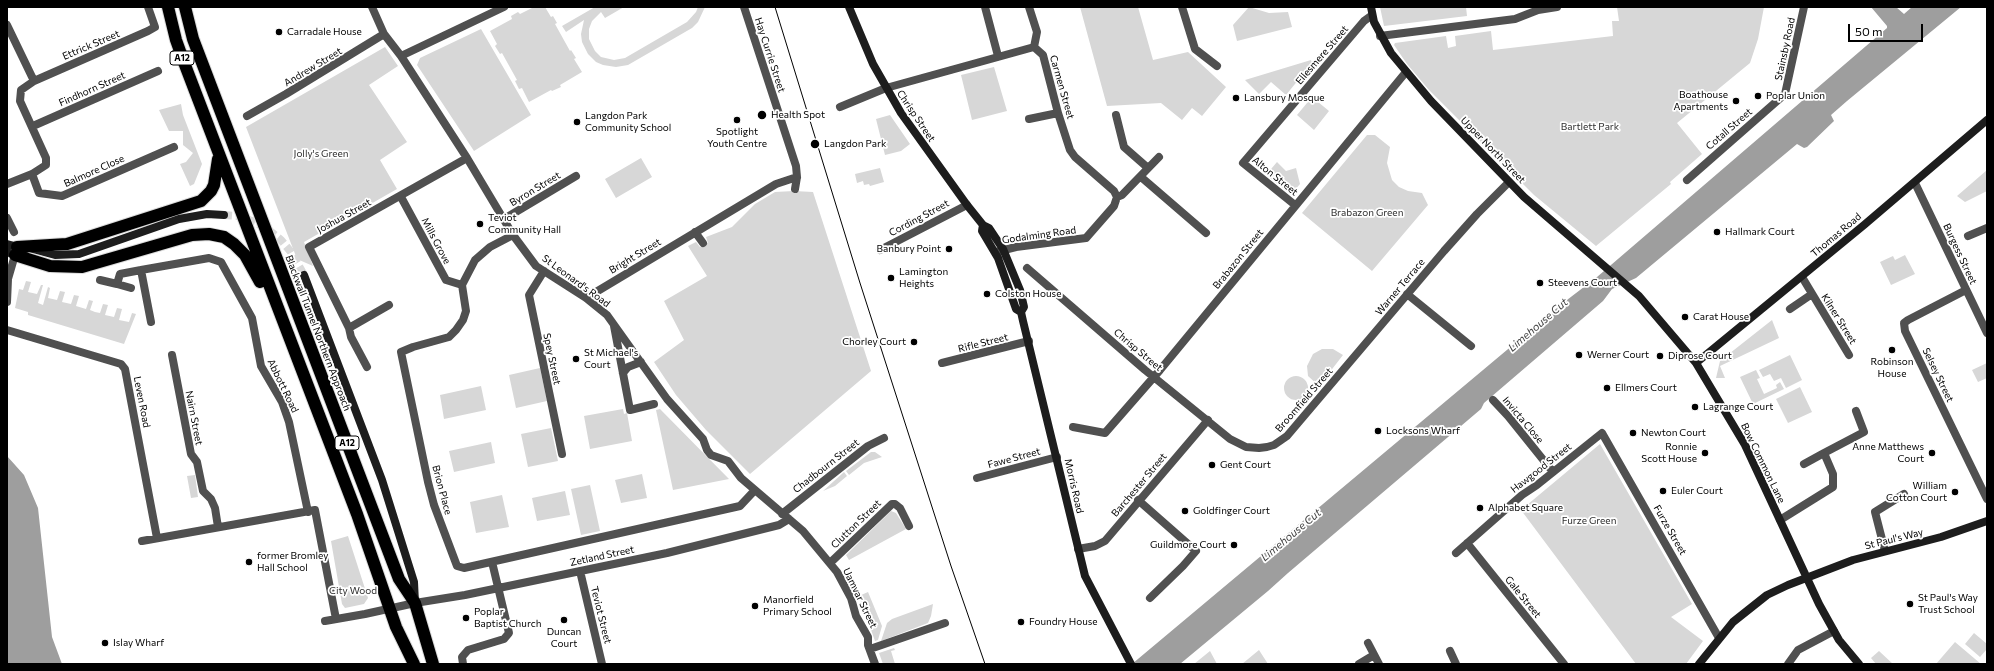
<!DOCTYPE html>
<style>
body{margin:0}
#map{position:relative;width:1994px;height:671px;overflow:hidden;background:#fff;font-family:Commissioner,sans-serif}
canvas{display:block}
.frame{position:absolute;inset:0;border:8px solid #000;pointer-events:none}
.scale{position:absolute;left:1848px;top:24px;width:75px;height:18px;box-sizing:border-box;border:2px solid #000;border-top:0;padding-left:5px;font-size:12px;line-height:14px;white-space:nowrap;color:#000;-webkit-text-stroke:3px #fff;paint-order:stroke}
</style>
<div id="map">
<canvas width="1994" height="671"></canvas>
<div class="frame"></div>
<div class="scale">50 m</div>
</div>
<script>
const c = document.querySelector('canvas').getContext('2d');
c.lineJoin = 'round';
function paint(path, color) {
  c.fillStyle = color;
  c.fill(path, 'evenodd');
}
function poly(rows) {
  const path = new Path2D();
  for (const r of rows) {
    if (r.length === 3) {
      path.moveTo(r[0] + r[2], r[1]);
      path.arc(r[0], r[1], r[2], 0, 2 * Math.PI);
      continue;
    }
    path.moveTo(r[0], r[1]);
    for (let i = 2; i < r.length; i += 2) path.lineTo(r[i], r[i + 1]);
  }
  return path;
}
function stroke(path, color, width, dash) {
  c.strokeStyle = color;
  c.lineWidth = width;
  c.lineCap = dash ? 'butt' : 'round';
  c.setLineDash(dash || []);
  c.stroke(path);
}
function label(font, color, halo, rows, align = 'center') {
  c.font = font + ' Commissioner,sans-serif';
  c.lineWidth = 3.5;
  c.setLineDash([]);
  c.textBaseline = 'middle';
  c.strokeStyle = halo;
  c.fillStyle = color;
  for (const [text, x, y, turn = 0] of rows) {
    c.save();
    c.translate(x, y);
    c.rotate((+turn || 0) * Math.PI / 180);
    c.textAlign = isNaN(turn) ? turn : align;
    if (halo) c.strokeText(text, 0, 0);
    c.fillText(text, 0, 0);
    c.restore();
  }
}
paint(poly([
 [534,7,545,7,551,17,553,16,557,23,555,24,570,51,571,50,576,58,574,59,582,72,560,85,561,87,552,91,551,90,529,102,522,88,519,89,515,81,517,80,502,53,500,54,495,46,497,44,490,31,512,19,511,16,518,12,520,14],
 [595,7,624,7,605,18,601,12,592,21,589,29,589,39,595,51,601,57,614,60,625,58,687,22,696,12,698,7,705,7,698,22,692,28,628,65,616,67,603,65,596,62,588,54,582,42,581,34,584,20,566,32,562,26],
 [1080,7,1138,7,1153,60,1188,52,1226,87,1202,116,1192,108,1182,120,1161,103,1107,106],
 [1249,7,1269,13,1288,12,1292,27,1237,41,1233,25],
 [1380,7,1466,7,1467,16,1384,26],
 [1617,7,1764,7,1758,39,1750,63,1677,123,1702,154,1670,182,1671,184,1596,246,1534,195,1429,90,1407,64,1394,45,1395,43,1446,36,1448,48,1456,46,1455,36,1491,31,1493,50,1613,36,1612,21,1619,21],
 [481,29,531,115,474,151,417,65,420,58],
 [385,47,398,66,369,85,407,142,380,160,397,189,304,242,313,266,297,259,246,127],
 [1311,60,1312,63,1286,95,1271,82,1259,94,1245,80],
 [994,67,1007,111,972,120,961,75],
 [1312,97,1329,111,1314,130,1297,115],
 [181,104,183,115,202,164,194,184,190,186,180,164,186,162,193,153,183,145,183,131,169,131,159,110],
 [890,115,910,144,901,151,885,155,876,119],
 [1367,135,1375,135,1390,147,1387,163,1392,180,1399,187,1408,191,1422,193,1428,205,1372,271,1302,213],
 [641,158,652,177,616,198,605,179],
 [1277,162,1286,171,1296,168,1300,184,1294,191,1288,192,1266,175],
 [880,168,884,182,870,186,869,184,864,185,863,181,857,183,855,174],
 [1987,170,1987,191,1965,202,1957,196],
 [794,191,813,192,871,371,750,474,706,430,676,395,654,362,684,340,664,301,707,276,688,246,696,242,700,247,708,243,706,237,732,227,755,204,775,192],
 [1905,255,1915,274,1891,285,1880,262,1893,256,1895,260],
 [26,281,31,282,28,292,37,294,41,285,43,285,38,303,43,305,48,287,50,288,48,298,57,300,60,291,65,292,62,302,71,304,74,295,79,296,76,306,86,309,89,300,93,301,90,310,95,312,100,313,103,304,108,305,105,315,114,317,117,308,122,309,119,320,129,322,132,313,136,314,124,344,28,315,28,312,15,308,19,289,23,290],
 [1772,320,1779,338,1720,366,1725,378,1716,378,1720,361],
 [1322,349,1333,349,1343,355,1319,386,1308,376,1307,366,1313,354],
 [1790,355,1802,380,1786,388,1781,378,1774,381,1770,374,1763,377,1759,370],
 [1987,363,1987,378,1978,382,1972,370],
 [540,368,547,401,516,408,509,375],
 [1756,370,1760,378,1757,379,1764,394,1777,388,1776,385,1780,382,1784,389,1753,404,1740,377],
 [1296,388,12],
 [481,386,486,410,444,419,440,395],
 [1800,387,1812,412,1788,423,1776,399],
 [623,409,624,414,627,413,632,441,590,449,584,416],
 [660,409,729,479,673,490,656,410],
 [551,428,558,461,528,467,521,434],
 [491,442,495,463,454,472,449,451],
 [1600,444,1692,604,1671,617,1703,641,1686,664,1636,664,1521,510],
 [871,452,875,452,882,457,864,463,849,475,846,471],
 [844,472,847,476,835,486,823,491],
 [642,474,647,498,621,503,615,480],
 [195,475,198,497,191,498,187,476],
 [590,485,600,531,581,535,571,489],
 [565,491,570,515,537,521,532,498],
 [502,495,509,527,476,533,470,502],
 [891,511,896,513,906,529,849,560,846,555],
 [348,536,368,598,364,604,345,608,342,604,331,541],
 [868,592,882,626,878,640,875,641,859,596],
 [933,604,931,616,928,623,881,641,887,623,892,619],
 [1974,633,1987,644,1987,649,1980,657,1965,644],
 [1955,642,1981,664,1936,664],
 [894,648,895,650,891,651,895,664,883,664,879,653],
 [1259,650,1268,664,1242,664],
 [1210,651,1217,664,1194,664],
 [1879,651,1893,664,1876,664,1871,658]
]), '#d7d7d7');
paint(poly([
 [1871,7,1896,7,1904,14,1912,7,1961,7,1847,101,1831,115,1834,121,1807,147,1804,148,1797,144,1636,278,1612,289,1603,301,1484,403,1481,409,1288,573,1268,591,1180,664,1132,664,1563,303,1597,277,1887,28,1887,26],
 [7,456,24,475,38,508,52,637,62,664,7,664]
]), '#9e9e9e');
stroke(poly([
 [224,215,237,216,255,222,270,231,281,240,291,252,304,275]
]), '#d9d9d9', 8, [8, 4]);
const highway = poly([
 [168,7,176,40,185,65,357,514,396,627,414,664],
 [185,7,193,39,399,579,415,603,433,664],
 [17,247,67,244,201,201,211,191,214,185,218,159],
 [15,255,50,266,82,267,192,235,209,234,224,237,234,244,245,255,260,282]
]);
stroke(highway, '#dbdbdb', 14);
stroke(poly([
 [372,7,384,34,401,56,467,158,513,235,536,266,586,298,607,315,667,399,703,439,707,450,711,455,728,461,741,478,803,531,837,572,851,598,856,616,868,637,868,645,875,664],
 [744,7,796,166,797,177,795,189],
 [985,7,998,56],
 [1029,7,1037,32,1034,47],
 [1182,7,1195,49,1217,66],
 [7,25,34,81],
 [1380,36,1515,19,1538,10,1557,7],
 [1034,47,1043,55,1058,113,1070,150,1075,157,1114,191,1117,197],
 [401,56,504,7],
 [840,107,886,88,1034,47],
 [1116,115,1124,147,1148,168],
 [247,116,286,94,384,34],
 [1029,119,1058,113],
 [33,126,158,71],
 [32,174,39,193,62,196,174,147],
 [1141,177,1206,233],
 [1687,180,1785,94,1804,7],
 [1915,183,1987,333],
 [7,184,32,174,46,165,46,158,20,101,21,90,34,81,148,31,155,27,148,7],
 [401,197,446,280,462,285],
 [1117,197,1122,195,1159,157],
 [1295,205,1243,163,1364,21,1371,16],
 [7,218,14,232],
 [504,219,576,176],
 [695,232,703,243],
 [513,235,490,247,475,260,462,285,466,311,463,320,456,330,449,337,413,347,401,352,428,482,434,505,457,566,464,568,740,506,755,490],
 [1968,236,1987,228],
 [880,250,967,205],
 [996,252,1016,247,1086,238,1114,206,1117,197],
 [1027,268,1145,370,1230,439,1246,447,1259,448,1267,447,1274,445,1287,436,1444,251,1477,214,1509,182],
 [544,271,529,295,562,454],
 [1802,277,1849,355],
 [100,280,117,284,120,274,141,270],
 [117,284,131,288],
 [1966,290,1908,320,1904,323,1905,331,1987,499],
 [1407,294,1471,346],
 [586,298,776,184,797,177],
 [7,302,8,279,15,255],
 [389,305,349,328,309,247,467,158],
 [1790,309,1812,294],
 [151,322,141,270,209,258,221,262,252,318,261,366,282,402,289,422,308,512],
 [614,326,630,410,654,404],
 [349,328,351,337,367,367],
 [7,330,121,364,125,369,157,538],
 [172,355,191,454,197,462,203,491,211,499,215,508,218,527],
 [942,363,1029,341],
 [623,373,628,367,641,362],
 [1493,400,1508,416,1553,472],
 [1073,427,1105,433,1160,370,1406,72],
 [1804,464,1824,453],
 [977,478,1057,457],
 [1138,500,1196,551,1183,566,1150,598],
 [782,514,868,446,884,438],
 [1780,520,1833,487,1833,474,1824,453,1864,432,1856,411],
 [142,541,315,510,336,619],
 [1467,543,1564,664],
 [1078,549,1095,546,1105,541,1208,420],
 [1885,551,1875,512,1904,494],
 [1456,553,1522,495,1537,485,1602,433,1719,638],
 [830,563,892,504,895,504,900,508,909,526],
 [580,571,602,664],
 [325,621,365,614,415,603,465,595,667,553,779,525,789,519],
 [1368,643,1379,664],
 [870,649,945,623],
 [1450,651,1456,664],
 [463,664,462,657,468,650,504,639,509,633,492,562],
 [1359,664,1374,655],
 [1788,664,1798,650,1834,631]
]), '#505050', 8);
stroke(poly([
 [849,7,873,64,901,113,967,205,983,225,989,228,1003,249,1020,290,1024,307,1021,312],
 [1371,7,1374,22,1391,53,1431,101,1524,197,1639,296,1696,363,1745,445,1819,604,1839,640,1859,664],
 [983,225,982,231,998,258,1016,309,1021,312,1023,321,1085,576,1131,664],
 [7,244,22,248],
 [33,249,55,255,79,254,179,219,207,214,224,215],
 [7,252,15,255],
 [304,275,382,480,414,582,415,603],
 [1696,363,1864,225,1987,120],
 [1699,664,1733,622,1767,595,1788,585,1853,560,1941,537,1987,521]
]), '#1d1d1d', 8);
stroke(highway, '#000', 12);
stroke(poly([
 [775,7,860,283,951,566,985,664]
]), '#000', 1);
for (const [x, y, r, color] of [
 [279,32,4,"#000"],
 [1758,96,4,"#000"],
 [1236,98,4,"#000"],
 [1736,101,4,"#000"],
 [762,115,5,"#000"],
 [737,120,4,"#000"],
 [577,122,4,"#000"],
 [815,144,5,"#000"],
 [480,224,4,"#000"],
 [1717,232,4,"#000"],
 [949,249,4,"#000"],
 [891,278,4,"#000"],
 [1540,283,4,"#000"],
 [987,294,4,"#000"],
 [1685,317,4,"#000"],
 [914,342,4,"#000"],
 [1892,350,4,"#000"],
 [1579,355,4,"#000"],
 [1660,356,4,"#000"],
 [576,359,4,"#000"],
 [1607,388,4,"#000"],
 [1695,407,4,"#000"],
 [1378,431,4,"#000"],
 [1633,433,4,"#000"],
 [1705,453,4,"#000"],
 [1932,453,4,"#000"],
 [1212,465,4,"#000"],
 [1663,491,4,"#000"],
 [1955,492,4,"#000"],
 [1480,508,4,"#000"],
 [1185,511,4,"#000"],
 [1234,545,4,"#000"],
 [249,562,4,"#000"],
 [1910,604,4,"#000"],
 [755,606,4,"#000"],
 [466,618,4,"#000"],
 [564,620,4,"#000"],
 [1021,622,4,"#000"],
 [105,643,4,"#000"]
]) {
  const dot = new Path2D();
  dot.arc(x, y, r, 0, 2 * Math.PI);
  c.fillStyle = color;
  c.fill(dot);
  stroke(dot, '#fff', 1.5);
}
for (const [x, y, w] of [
 [182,58,24],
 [347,443,24]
]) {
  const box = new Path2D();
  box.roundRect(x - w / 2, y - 7, w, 14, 3);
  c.fillStyle = '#fff';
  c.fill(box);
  stroke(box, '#000', 1);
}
label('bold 9px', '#000', null, [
 ["A12",182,58],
 ["A12",347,443]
]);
label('10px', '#000', '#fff', [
 ["Carradale House",287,32],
 ["Boathouse",1728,95,"right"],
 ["Apartments",1728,107,"right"],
 ["Poplar Union",1766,96],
 ["Lansbury Mosque",1244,98],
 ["Health Spot",771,115],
 ["Langdon Park",585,116],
 ["Community School",585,128],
 ["Spotlight",737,132,"center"],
 ["Youth Centre",737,144,"center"],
 ["Langdon Park",824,144],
 ["Teviot",488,218],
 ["Community Hall",488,230],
 ["Hallmark Court",1725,232],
 ["Banbury Point",941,249,"right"],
 ["Lamington",899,272],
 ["Heights",899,284],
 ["Steevens Court",1548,283],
 ["Colston House",995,294],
 ["Carat House",1693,317],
 ["Chorley Court",906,342,"right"],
 ["St Michael's",584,353],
 ["Court",584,365],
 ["Werner Court",1587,355],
 ["Diprose Court",1668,356],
 ["Robinson",1892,362,"center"],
 ["House",1892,374,"center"],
 ["Ellmers Court",1615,388],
 ["Lagrange Court",1703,407],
 ["Locksons Wharf",1386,431],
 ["Newton Court",1641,433],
 ["Ronnie",1697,447,"right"],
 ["Scott House",1697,459,"right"],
 ["Anne Matthews",1924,447,"right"],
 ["Court",1924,459,"right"],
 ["Gent Court",1220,465],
 ["William",1947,486,"right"],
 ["Cotton Court",1947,498,"right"],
 ["Euler Court",1671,491],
 ["Alphabet Square",1488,508],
 ["Goldfinger Court",1193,511],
 ["Guildmore Court",1226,545,"right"],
 ["former Bromley",257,556],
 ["Hall School",257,568],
 ["St Paul's Way",1918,598],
 ["Trust School",1918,610],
 ["Manorfield",763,600],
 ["Primary School",763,612],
 ["Poplar",474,612],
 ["Baptist Church",474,624],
 ["Foundry House",1029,622],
 ["Duncan",564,632,"center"],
 ["Court",564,644,"center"],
 ["Islay Wharf",113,643]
], 'left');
label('10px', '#000', '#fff', [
 ["Ettrick Street",91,45,-23],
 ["Stainsby Road",1785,49,-78],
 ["Hay Currie Street",770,55,72],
 ["Ellesmere Street",1322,55,-49],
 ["Andrew Street",313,67,-31],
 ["Carmen Street",1062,87,74],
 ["Findhorn Street",92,89,-24],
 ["Chrisp Street",916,116,56],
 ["Cotall Street",1729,129,-41],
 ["Upper North Street",1493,150,46],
 ["Balmore Close",94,171,-24],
 ["Alton Street",1275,176,39],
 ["Byron Street",535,189,-31],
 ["Joshua Street",344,216,-29],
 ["Cording Street",919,218,-28],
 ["Godalming Road",1039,235,-8],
 ["Thomas Road",1836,235,-40],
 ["Mills Grove",436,241,62],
 ["Burgess Street",1960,254,65],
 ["Bright Street",635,256,-31],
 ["Brabazon Street",1238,259,-51],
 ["St Leonard's Road",576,281,36],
 ["Warner Terrace",1400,287,-50],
 ["Kilner Street",1839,319,58],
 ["Blackwall Tunnel Northern Approach",318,333,69],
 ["Rifle Street",983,343,-14],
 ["Chrisp Street",1138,350,40],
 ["Spey Street",552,359,78],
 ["Selsey Street",1938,375,64],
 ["Abbott Road",283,386,64],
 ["Broomfield Street",1304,400,-49],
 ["Leven Road",142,402,79],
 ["Nairn Street",194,418,79],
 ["Invicta Close",1523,420,50],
 ["Fawe Street",1014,458,-15],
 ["Bow Common Lane",1763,463,64],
 ["Chadbourn Street",826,466,-38],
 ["Hawgood Street",1541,468,-38],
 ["Barchester Street",1139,485,-50],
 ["Morris Road",1074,486,77],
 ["Brion Place",442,490,75],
 ["Clutton Street",856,524,-44],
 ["Furze Street",1670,530,60],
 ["St Paul's Way",1894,539,-14],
 ["Zetland Street",602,556,-12],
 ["Gale Street",1523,597,51],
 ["Uamvar Street",860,598,64],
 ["Teviot Street",601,615,76]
]);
label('10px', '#2e2e2e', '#fff', [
 ["Bartlett Park",1590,127],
 ["Jolly's Green",321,154],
 ["Brabazon Green",1367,213],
 ["Furze Green",1589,521],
 ["City Wood",353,591]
]);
label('italic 11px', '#3f3f3f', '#fff', [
 ["Limehouse Cut",1538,325,-41],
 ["Limehouse Cut",1291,535,-40]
]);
</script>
